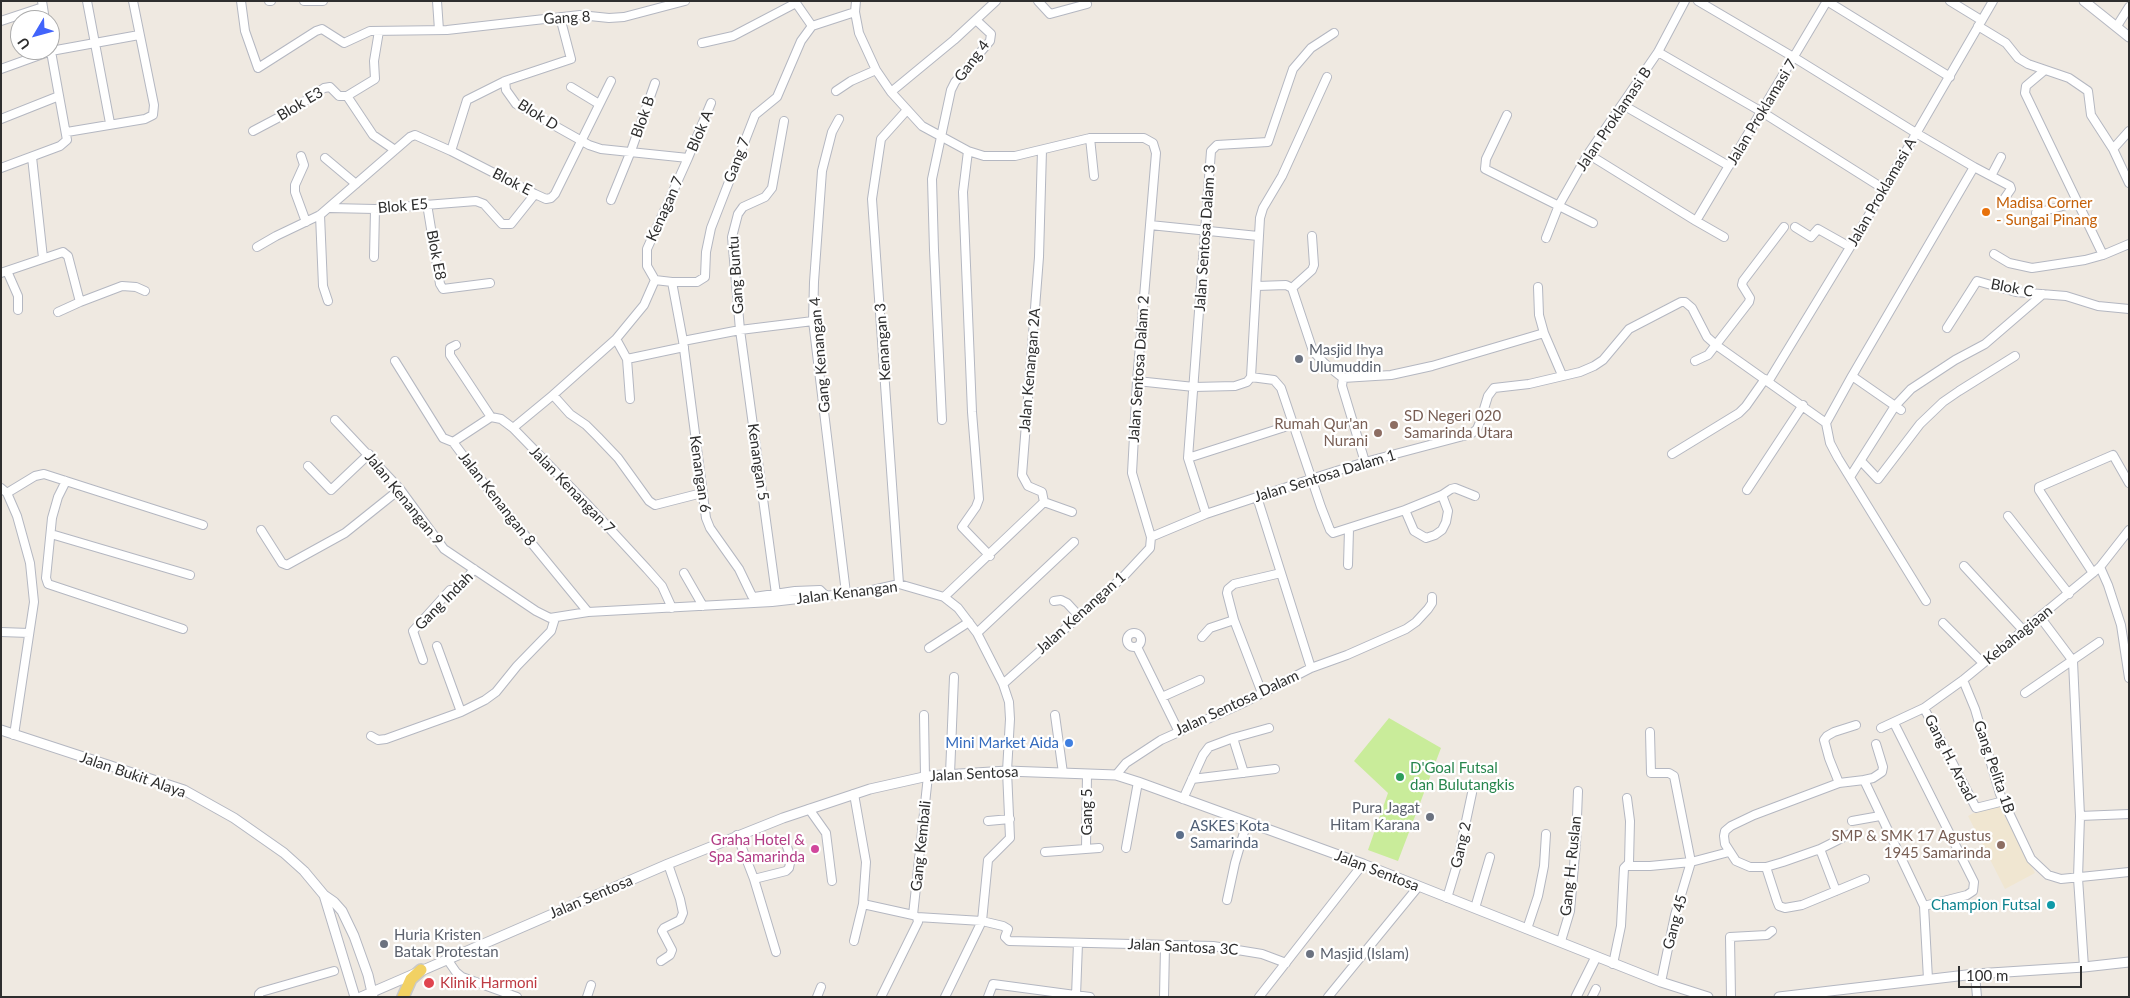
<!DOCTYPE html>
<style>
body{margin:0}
#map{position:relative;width:2130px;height:998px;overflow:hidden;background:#efe9e1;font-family:Lato,sans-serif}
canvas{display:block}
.frame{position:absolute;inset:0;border:2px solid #2e2e2e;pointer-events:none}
.north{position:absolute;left:10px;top:10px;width:50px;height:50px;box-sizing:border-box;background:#fff;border:1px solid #ababab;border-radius:50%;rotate:233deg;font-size:14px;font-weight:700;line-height:20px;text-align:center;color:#2e2e2e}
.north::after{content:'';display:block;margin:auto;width:18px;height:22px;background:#4264fb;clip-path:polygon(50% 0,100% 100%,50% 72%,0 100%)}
.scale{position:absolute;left:1958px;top:966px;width:124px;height:22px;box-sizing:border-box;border:2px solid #2e2e2e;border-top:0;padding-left:6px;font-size:15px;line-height:18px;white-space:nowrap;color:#2e2e2e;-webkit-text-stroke:4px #fff;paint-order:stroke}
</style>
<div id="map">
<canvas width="2130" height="998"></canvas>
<div class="frame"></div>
<div class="north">U</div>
<div class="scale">100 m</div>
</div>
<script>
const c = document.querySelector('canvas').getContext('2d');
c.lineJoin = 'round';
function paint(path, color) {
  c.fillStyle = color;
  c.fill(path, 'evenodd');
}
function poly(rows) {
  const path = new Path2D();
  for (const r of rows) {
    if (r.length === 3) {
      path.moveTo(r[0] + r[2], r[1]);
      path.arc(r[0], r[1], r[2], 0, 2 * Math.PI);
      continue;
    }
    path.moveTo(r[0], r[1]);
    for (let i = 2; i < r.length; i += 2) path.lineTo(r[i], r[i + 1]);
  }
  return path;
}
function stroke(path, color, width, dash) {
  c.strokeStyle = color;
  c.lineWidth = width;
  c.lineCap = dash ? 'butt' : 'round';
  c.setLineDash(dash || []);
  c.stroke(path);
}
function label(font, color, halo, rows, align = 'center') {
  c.font = font + ' Lato,sans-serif';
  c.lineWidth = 4.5;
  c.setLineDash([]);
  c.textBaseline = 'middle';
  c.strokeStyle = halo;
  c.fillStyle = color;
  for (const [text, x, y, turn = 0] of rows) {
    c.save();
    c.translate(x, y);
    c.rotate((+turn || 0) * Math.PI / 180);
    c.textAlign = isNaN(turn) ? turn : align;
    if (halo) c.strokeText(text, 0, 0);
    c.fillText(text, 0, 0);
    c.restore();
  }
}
paint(poly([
 [1997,801,2035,873,2005,889,1968,816]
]), '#f0e6d1');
paint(poly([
 [1389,718,1441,748,1398,861,1368,850,1388,793,1354,761]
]), '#c9ec9a');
const minor = poly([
 [42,1,45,20],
 [87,1,110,123],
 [241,1,245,31,258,68,316,31,322,29,344,43,370,31,447,30,580,15,609,18,624,17,685,1],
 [269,1,271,1],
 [304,1,323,1],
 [437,1,439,30],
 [856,1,855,12,859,33,876,70,891,92,922,126,968,151,984,156,1015,156,1090,138,1144,138,1153,143,1156,153,1137,381,1132,473,1151,537,1206,514,1311,479,1365,462,1471,434,1477,429,1480,422,1488,396,1494,388,1529,384,1580,372,1594,366,1603,360,1629,329,1681,302,1685,302,1692,308,1707,337,1716,345,1826,423],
 [1038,1,1050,14,1087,4],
 [1698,1,1795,58,1916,133,1974,167,1852,376,1826,423,1830,443,1838,458,1926,601],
 [1827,1,1950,77],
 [1950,1,1981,20],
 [1,21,43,7],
 [812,26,855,12],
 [1978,26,2006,43,2018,58,2028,64,2069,78,2088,91,2091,115,2113,149,2129,183],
 [2117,26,2129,7],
 [702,43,733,36,796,3,812,26],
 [1658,52,1762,112,1884,189],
 [1,69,51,51,139,35],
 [2045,70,2026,86,2025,93,2103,255],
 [505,81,506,90,516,104,589,145,601,149,688,158,647,249,647,266,655,280],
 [571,87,599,104],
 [836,91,851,81,876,70],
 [891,92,954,40,996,1],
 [347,96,375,79,374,61,379,31],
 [1623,105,1729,166],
 [1507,115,1486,159,1485,169,1593,223],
 [1,119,59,96],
 [839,119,832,132,822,171,814,282,813,321,846,593],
 [253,131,289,112,324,88,330,87,339,96,347,96,373,135,395,150],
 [67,132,145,119,153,115,154,105,133,1],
 [1090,138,1094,176],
 [2113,149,2129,131],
 [451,151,467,100,505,81,571,59,560,17],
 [968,151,963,192,972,412,979,499,976,507,962,527,990,556],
 [1588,154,1696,221],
 [301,156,304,165,295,185,295,192,306,222],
 [32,157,43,258],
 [325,158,356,184],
 [688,158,711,103],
 [1974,167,2010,186,2011,189,2002,202],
 [1,168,60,146,67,140,50,46],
 [1991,176,2001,157],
 [611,200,631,151,655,83],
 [427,204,440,284,443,289,490,283],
 [330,208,375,209,476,201,484,204,502,224,511,224,535,194],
 [2036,213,2078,202],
 [320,215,323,286,328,301],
 [1150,225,1258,236],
 [1795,227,1811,237,1818,229,1850,247],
 [1724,237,1696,221,1827,1],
 [1546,238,1559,205,1588,154,1658,52,1685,1],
 [257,247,276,236,320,215,410,137,415,135,451,151,535,194,546,199,551,198,555,194,611,81],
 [1994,254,2009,263,2032,268,2085,260,2103,255,2129,244],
 [374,257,375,209],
 [7,271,18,296,18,310],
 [1,273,63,252,68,256,80,302,122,286,136,287,145,291],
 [655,280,672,282,683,341,706,518,710,528,739,569,752,596,754,597,795,591,820,590,826,596],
 [672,282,697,282,705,277,706,252,711,228,755,115,777,97,801,41,812,26],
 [1257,286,1286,285,1292,288,1313,351,1324,363,1343,378],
 [1292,288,1312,270,1314,265,1312,236],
 [58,312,80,302],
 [1947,328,1977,281,2016,292,2066,296,2098,306,2129,309],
 [1544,333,1562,375],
 [616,339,627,359,684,347],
 [683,341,740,330,813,321],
 [456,345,450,348,450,355,491,417],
 [627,359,630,399],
 [395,361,443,438,453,442,497,501,588,612],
 [1695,361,1708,355,1749,302,1750,298,1742,285,1743,281,1784,227],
 [1852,376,1901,410],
 [1251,377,1274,380,1281,388,1321,507,1330,530,1333,533,1405,510,1442,495,1451,489,1455,488,1475,496],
 [1137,381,1194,387,1235,386,1247,382,1251,377,1260,218,1263,208,1282,176,1327,77],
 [1768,382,1852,244,1993,1],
 [553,395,570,414,586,425,598,437,618,458,649,501,655,505,702,493],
 [335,420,400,489,444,549,536,611,550,618,588,612,772,602,868,591,899,584,944,597,958,608,977,633,1003,684,1009,702,1010,719,1007,771,1010,838,988,860,982,921,945,997],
 [942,420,934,250,932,179,951,90,955,82,990,41,991,34,976,20],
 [513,428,553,395,616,339,644,305,655,280],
 [453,442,491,417,501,419,513,428,586,503,647,569,662,586,672,608],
 [1672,454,1739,413,1746,406,1765,379],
 [1188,458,1294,424],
 [1861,461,1878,479,1920,424,1943,402,1959,391,2015,356],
 [1365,462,1342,386,1343,378,1391,375,1432,366,1544,333,1539,315,1538,287],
 [308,466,331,490,369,454],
 [1850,477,1895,406,1911,389,1955,360,1985,344,2043,294],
 [66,481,58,497,52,518,46,578,48,584,183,629],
 [1,488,7,493,17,516,30,563,34,602,14,735],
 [1747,490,1803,405],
 [7,493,35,476,44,474,203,525],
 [1044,502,1072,512],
 [1405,510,1414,531,1426,538,1435,535,1442,530,1446,522,1448,511,1442,495],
 [1206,514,1188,458,1211,151,1217,145,1268,142,1293,69,1311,48,1334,33],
 [2008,516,2069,594],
 [261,530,282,563,287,565,345,533,400,489],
 [51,534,190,575],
 [1348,565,1349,529],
 [1964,566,2023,630],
 [2100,567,2108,585,2121,625,2129,678],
 [684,573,703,606],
 [2093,573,2039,490,2039,487,2113,455,2129,483],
 [899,584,872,199,881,139,907,110],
 [776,594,740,330,732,237,738,214,743,207,765,197,772,188,784,121],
 [944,597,1044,502,1042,492,1028,486,1022,475,1039,257,1042,150],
 [1054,601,1061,600,1067,603,1079,616],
 [2040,617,2073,661,2080,816,2078,878,2084,967],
 [1943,623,1983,663],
 [1,632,29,633],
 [1134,640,7],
 [977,633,1074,542],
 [1202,637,1210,628,1234,620],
 [437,646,461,712],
 [1137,647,1178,730],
 [929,648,969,622],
 [423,660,413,631,450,590,457,591,474,569],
 [1311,668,1347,655,1406,629,1416,622,1428,609,1432,603,1432,597],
 [1963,680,1975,709,2000,794,2031,859,2048,875,2061,879,2129,872],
 [1003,684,1123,577,1150,548,1151,537],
 [1262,693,1234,620,1227,593,1228,589,1234,584,1281,573],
 [2025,693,2099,642],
 [1162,697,1200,680],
 [1924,708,1976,808,2004,801],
 [924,715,925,777],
 [1055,715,1063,773],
 [1894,723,1974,882,1973,891,1967,895,1924,906],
 [1881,728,1924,708,1963,680,2100,567,2129,530],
 [1650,732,1651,773,1669,773,1674,776,1691,862,1675,915,1661,982],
 [371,736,378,740,386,739,461,712,485,700,496,692,517,666,551,631,555,618],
 [1233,738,1244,773],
 [950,774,954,677],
 [1116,775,1126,763,1161,740,1241,704,1311,668,1257,497],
 [1192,779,1275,769],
 [1864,780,1873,778,1882,772,1883,767,1876,744],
 [1839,783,1829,758,1824,740,1827,736,1834,732,1856,725],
 [854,794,866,862,863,904,854,941],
 [1183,799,1203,755,1209,747,1233,738,1269,728],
 [809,809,826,833,832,881],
 [2080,816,2129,814],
 [988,821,1010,819],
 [1852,821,1880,816],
 [1852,833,1820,849,1783,862,1766,867,1750,867,1736,861,1725,844,1724,836,1725,831,1731,826,1754,815,1839,783,1864,780,1924,906,1928,979],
 [737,835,754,879,776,952],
 [1126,848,1138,782],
 [1086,849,1087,774],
 [1820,849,1836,891],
 [1045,852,1099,848],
 [1628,866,1650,866,1691,862,1729,852],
 [1766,867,1777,901,1779,906,1785,908,1802,905,1865,879],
 [754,879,786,871,789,868,791,858,786,844],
 [1447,898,1456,868,1472,793],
 [1227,900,1235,863,1247,822],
 [863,904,913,915],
 [1475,908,1490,857],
 [913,915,928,776],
 [917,917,982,921,1003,926,1008,929,1005,937,1009,941,1213,946,1262,954,1286,963],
 [1527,929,1538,896,1544,866,1546,834],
 [1561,941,1570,911,1576,843,1578,791],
 [447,959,456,972,462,977,517,997],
 [661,961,670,955,672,950,662,931,664,928,680,920,683,913,680,899,668,864],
 [1613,964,1621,926,1624,868,1629,863,1630,821,1627,798],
 [1975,974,1977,997],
 [1076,996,1078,943],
 [259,997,259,994,261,992,334,971],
 [587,997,591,985],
 [817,997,821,987],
 [881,997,918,922,917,917,913,915],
 [988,997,993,984,1090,997],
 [1164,997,1165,946],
 [1259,997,1363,864],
 [1328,997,1418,887],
 [1592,997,1596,989],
 [1731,997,1730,937,1767,935,1772,931]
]);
const tertiary = poly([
 [2084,1,2129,37],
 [1,730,184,790,234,818,284,853,304,871,324,895,334,902,342,911,354,936,368,975,373,997],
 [324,895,355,997],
 [361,997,668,864,783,818,870,789,928,776,1007,771,1116,775,1138,782,1363,864,1661,982,1708,997],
 [1576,997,1596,957],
 [1779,997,1975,974,2084,967,2129,962]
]);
const primary = poly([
 [403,997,411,979,421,970]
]);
stroke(minor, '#b4b7c1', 10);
stroke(tertiary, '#b4b7c1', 11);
stroke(primary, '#c9c9c9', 14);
stroke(minor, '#fff', 8);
stroke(tertiary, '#fff', 9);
stroke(primary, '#f2d163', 11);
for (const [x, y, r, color] of [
 [1986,212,5,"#e8710a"],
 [1299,359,5,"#6b7280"],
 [1394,425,5,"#8d6e63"],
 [1378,433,5,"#8d6e63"],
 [1069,743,5,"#3f7fe0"],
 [1400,777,5,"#2e9e5b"],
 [1430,817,5,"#6b7280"],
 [1180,835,5,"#5c6f8a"],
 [2001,845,5,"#8d6e63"],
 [815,849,5,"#d1479c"],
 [2051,905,5,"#0f9aa8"],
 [384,944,5,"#6b7280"],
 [1310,954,5,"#6b7280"],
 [429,983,6,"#e0444e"]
]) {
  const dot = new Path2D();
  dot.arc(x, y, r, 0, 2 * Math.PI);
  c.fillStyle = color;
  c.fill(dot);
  stroke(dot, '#fff', 2);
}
label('15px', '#2e2e2e', '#fff', [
 ["Gang 8",567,18,-3],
 ["Gang 4",972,61,-53],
 ["Blok E3",300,104,-31],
 ["Jalan Proklamasi 7",1762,112,-59],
 ["Blok D",538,115,32],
 ["Blok B",643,117,-71],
 ["Jalan Proklamasi B",1614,119,-56],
 ["Blok A",700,131,-67],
 ["Gang 7",737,160,-69],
 ["Blok E",512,182,27],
 ["Jalan Proklamasi A",1882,192,-60],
 ["Blok E5",403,206,-5],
 ["Kenagan 7",665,209,-66],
 ["Jalan Sentosa Dalam 3",1205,238,-86],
 ["Blok E8",436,255,79],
 ["Gang Buntu",736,275,-94],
 ["Blok C",2012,288,11],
 ["Kenangan 3",883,342,-94],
 ["Gang Kenangan 4",820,355,-95],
 ["Jalan Sentosa Dalam 2",1139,369,-86],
 ["Jalan Kenangan 2A",1030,370,-85],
 ["Kenangan 5",758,462,82],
 ["Kenangan 6",700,474,82],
 ["Jalan Sentosa Dalam 1",1325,476,-17],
 ["Jalan Kenangan 7",572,490,46],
 ["Jalan Kenangan 9",404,499,51],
 ["Jalan Kenangan 8",497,499,52],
 ["Jalan Kenangan",847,593,-7],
 ["Gang Indah",444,601,-45],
 ["Jalan Kenangan 1",1081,613,-42],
 ["Kebahagiaan",2018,635,-39],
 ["Jalan Sentosa Dalam",1237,703,-25],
 ["Gang H. Arsad",1950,758,63],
 ["Gang Pelita 1B",1994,767,71],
 ["Jalan Sentosa",974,774,-3],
 ["Jalan Bukit Alaya",133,775,19],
 ["Gang 5",1087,812,-90],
 ["Gang 2",1461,845,-77],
 ["Gang Kembali",921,846,-84],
 ["Gang H. Ruslan",1571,866,-84],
 ["Jalan Sentosa",1377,871,21],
 ["Jalan Sentosa",591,897,-23],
 ["Gang 45",1675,922,-75],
 ["Jalan Santosa 3C",1183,947,3]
]);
label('15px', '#c56008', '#fff', [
 ["Madisa Corner",1996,203],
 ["- Sungai Pinang",1996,220]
], 'left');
label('15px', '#5b616d', '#fff', [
 ["Masjid Ihya",1309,350],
 ["Ulumuddin",1309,367],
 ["Pura Jagat",1420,808,"right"],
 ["Hitam Karana",1420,825,"right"],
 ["Huria Kristen",394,935],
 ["Batak Protestan",394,952],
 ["Masjid (Islam)",1320,954]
], 'left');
label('15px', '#785e54', '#fff', [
 ["SD Negeri 020",1404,416,"left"],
 ["Samarinda Utara",1404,433,"left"],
 ["Rumah Qur'an",1368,424],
 ["Nurani",1368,441],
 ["SMP & SMK 17 Agustus",1991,836],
 ["1945 Samarinda",1991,853]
], 'right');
label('15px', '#366cbe', '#fff', [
 ["Mini Market Aida",1059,743]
], 'right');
label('15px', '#27864d', '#fff', [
 ["D'Goal Futsal",1410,768],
 ["dan Bulutangkis",1410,785]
], 'left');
label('15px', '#4e5e75', '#fff', [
 ["ASKES Kota",1190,826],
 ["Samarinda",1190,843]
], 'left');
label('15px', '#b23c85', '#fff', [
 ["Graha Hotel &",805,840],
 ["Spa Samarinda",805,857]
], 'right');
label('15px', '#0d838f', '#fff', [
 ["Champion Futsal",2041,905]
], 'right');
label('15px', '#be3a42', '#fff', [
 ["Klinik Harmoni",440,983]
], 'left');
</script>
